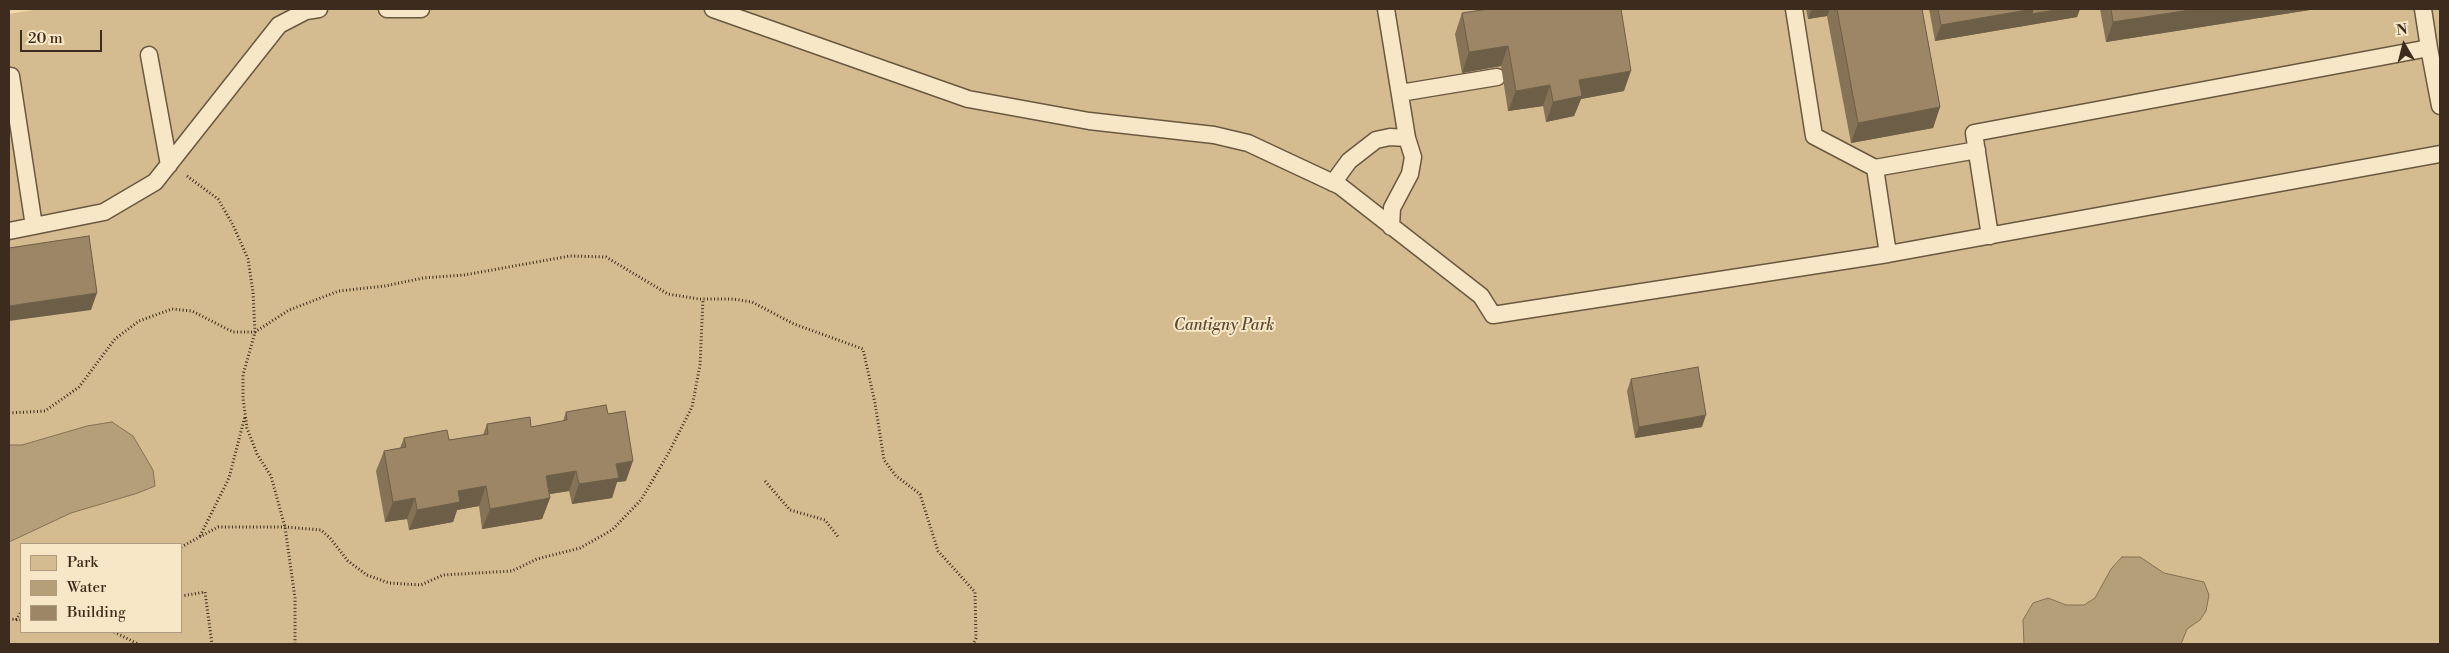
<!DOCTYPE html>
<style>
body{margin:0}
#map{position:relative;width:2449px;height:653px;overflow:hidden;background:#f3daa8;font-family:"Libre Bodoni",serif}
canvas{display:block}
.frame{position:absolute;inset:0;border:10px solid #3d2c1d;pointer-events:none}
.legend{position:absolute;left:20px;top:543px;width:162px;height:90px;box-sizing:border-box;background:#f7e7c6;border:1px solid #ad9c82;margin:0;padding:6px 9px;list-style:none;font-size:15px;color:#3d2c1d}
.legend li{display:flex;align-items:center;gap:10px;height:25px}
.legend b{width:25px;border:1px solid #ad9c82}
.north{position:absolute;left:2379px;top:20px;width:50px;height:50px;-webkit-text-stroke:4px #f7e7c6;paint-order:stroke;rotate:352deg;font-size:14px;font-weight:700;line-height:20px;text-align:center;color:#3d2c1d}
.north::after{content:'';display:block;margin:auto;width:18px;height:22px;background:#3d2c1d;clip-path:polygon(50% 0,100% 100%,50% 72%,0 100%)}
.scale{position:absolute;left:20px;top:30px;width:82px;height:22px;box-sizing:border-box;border:2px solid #3d2c1d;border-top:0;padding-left:6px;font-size:15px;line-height:18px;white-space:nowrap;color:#3d2c1d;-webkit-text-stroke:4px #f7e7c6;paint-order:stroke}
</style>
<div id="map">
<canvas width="2449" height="653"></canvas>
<div class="frame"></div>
<ul class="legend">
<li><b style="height:14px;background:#d4bc90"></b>Park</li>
<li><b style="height:14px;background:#b59f79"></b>Water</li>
<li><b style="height:14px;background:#9c8665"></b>Building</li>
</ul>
<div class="north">N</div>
<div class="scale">20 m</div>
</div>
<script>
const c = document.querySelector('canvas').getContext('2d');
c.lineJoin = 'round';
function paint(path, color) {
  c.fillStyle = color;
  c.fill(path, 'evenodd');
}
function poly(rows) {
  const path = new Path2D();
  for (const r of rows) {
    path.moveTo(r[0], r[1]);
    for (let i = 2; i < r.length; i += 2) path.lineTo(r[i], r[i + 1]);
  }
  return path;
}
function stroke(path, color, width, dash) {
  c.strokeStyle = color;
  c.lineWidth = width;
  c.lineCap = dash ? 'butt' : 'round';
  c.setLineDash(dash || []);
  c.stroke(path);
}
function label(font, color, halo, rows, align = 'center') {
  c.font = font + ' "Libre Bodoni",serif';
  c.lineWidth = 4;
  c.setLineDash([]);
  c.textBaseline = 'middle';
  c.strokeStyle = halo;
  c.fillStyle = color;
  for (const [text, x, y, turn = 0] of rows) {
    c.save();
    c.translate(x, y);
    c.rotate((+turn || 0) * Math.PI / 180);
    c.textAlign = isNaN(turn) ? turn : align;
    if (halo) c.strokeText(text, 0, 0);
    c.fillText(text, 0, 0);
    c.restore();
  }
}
paint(poly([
 [39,9,2440,9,2440,644,9,644,9,14],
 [21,544,181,544,181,632,21,632]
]), '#d4bc90');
const water = poly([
 [112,422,133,436,153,470,155,486,138,493,71,513,9,542,9,445,22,445,87,426,112,422],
 [2122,557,2140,557,2164,573,2204,582,2209,595,2206,611,2200,620,2187,629,2181,644,2024,644,2023,620,2033,603,2048,598,2066,605,2084,605,2095,598,2111,569,2122,557]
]);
paint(water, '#b59f79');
stroke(water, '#857154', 1);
const lane = poly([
 [387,9,421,9],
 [713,9,968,99,1089,121,1214,135,1248,143,1340,186,1481,296,1493,315,1888,254,2440,154],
 [1386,9,1407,138,1413,157,1410,174,1392,208,1391,227],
 [1794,9,1814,136,1875,168],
 [2423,9,2429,48],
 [149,55,169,165],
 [11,76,34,226],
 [1400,93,1497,77],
 [1333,183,1349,161,1376,140,1390,137,1407,138],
 [9,231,104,212,155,182,279,25,306,11,319,9],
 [1990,236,1974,133,2429,48,2440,106],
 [1888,254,1875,168,1977,150]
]);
stroke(lane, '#6a5840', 19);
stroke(poly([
 [187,176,218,199,233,225,248,259,253,292,255,332,243,375,243,398,247,428,257,454,271,476,285,527,295,598,295,644],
 [9,413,45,411,79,387,115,339,139,321,172,309,192,311,233,332,255,332,289,310,339,291,385,286,423,278,464,275,570,256,606,257,668,294,699,299,733,299,752,302,794,324,863,349,875,403,884,460,896,476,920,494,938,551,975,592,976,638,973,644],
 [765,481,790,510,825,520,839,538],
 [200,536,229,478,245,416],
 [181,547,218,527,285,527,321,530,330,538,348,561,367,575,389,583,421,585,443,575,512,571,537,559,580,548,612,530,641,500,668,454,692,407,700,365,703,299],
 [181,596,205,592,212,644],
 [9,619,21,620],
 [16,620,21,612],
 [114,632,138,644]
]), '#3d2c1d', 3, [1, 2.5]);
stroke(lane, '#f7e7c6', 16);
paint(poly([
 [1806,9,1922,9,1940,107,1933,128,1851,143,1827,16,1808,19],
 [1929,9,2080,9,2077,17,1935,41],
 [2100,9,2316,9,2106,42],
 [1462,13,1624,91,1581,99,1574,116,1546,122,1543,106,1508,111,1501,66,1462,73,1455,34],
 [1631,379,1702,427,1635,438,1627,391],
 [566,412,608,414,626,481,617,482,612,498,572,504,569,491,549,494,550,498,542,519,482,529,479,506,457,510,453,522,409,530,407,519,385,522,376,471,384,451,400,448,404,438,449,440,483,435,487,424,531,427,563,421]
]), '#867357');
paint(poly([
 [1812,9,1830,9,1827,16,1808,19],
 [2033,9,2080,9,2077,17,1935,41,1941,25],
 [2196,9,2316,9,2106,42,2113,22],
 [1508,46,1501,66,1462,73,1469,52],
 [1631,71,1624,91,1581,99,1574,116,1546,122,1553,102,1579,80],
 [1550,85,1543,106,1508,111,1516,91],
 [1940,107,1933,128,1851,143,1858,123],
 [97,293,91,310,9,321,9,306],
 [1706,415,1702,427,1635,438,1639,427],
 [633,461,626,481,617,482,612,498,572,504,579,484,616,464],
 [576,471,569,491,538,496,546,476],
 [486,486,479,506,457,510,453,522,409,530,417,510,458,491],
 [415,498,407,519,385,522,393,502],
 [550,498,542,519,482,529,490,509]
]), '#6d5e47');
const building = poly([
 [1488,9,1621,9,1631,71,1579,80,1582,96,1553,102,1550,85,1516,91,1508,46,1469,52,1462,13,1488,9],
 [1837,9,1922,9,1940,107,1858,123,1837,9],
 [1938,9,2033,9,1941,25,1938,9],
 [2033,9,2060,9,2032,14,2033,9],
 [2111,9,2196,9,2113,22,2111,9],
 [89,236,97,293,9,306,9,248,89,236],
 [1698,367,1706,415,1639,427,1631,379,1698,367],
 [606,405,608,414,625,411,633,461,616,464,619,478,579,484,576,471,546,476,550,498,490,509,486,486,458,491,460,502,417,510,415,498,393,502,384,451,406,447,404,438,447,430,449,440,488,434,487,424,530,417,531,427,567,420,566,412,606,405]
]);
paint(building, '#9c8665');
stroke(building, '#6d5e47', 1);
label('italic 16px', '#5b4934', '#f7e7c6', [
 ["Cantigny Park",1224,326]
]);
</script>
